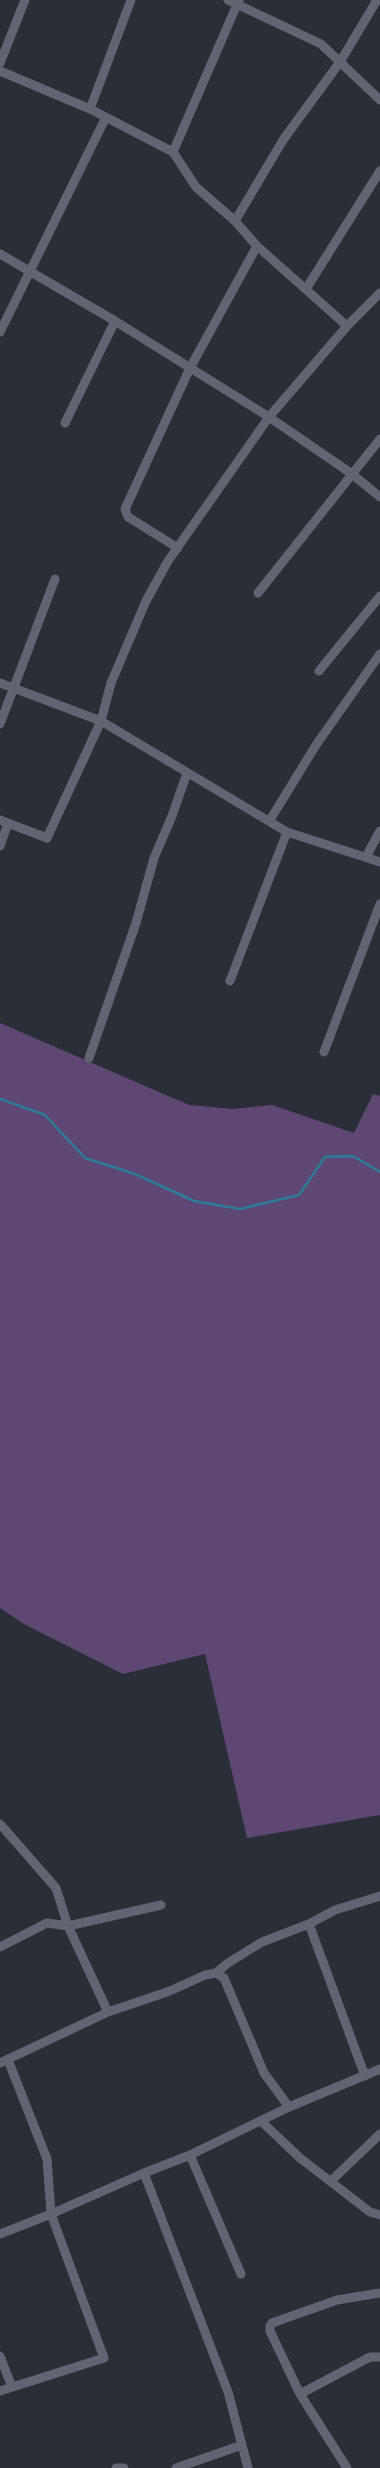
<!DOCTYPE html>
<style>
body{margin:0}
canvas{display:block;background:#2a2e37}
</style>
<canvas width="380" height="2468"></canvas>
<script>
const ctx = document.querySelector('canvas').getContext('2d');
ctx.lineJoin = 'round';
function fill(path, color) { ctx.fillStyle = color; ctx.fill(path, 'evenodd'); }
const poly = rows => new Path2D(rows.map(r => 'M' + r).join(''));
function strokePath(path, color, width, dash) { ctx.strokeStyle = color; ctx.lineWidth = width; ctx.lineCap = dash ? 'butt' : 'round'; ctx.setLineDash(dash || []); ctx.stroke(path); }
const green = poly([
 [0,1023,189,1105,233,1109,272,1105,354,1133,373,1094,380,1096,380,1815,247,1838,205,1654,123,1674,24,1624,0,1608]
]);
const stream = poly([
 [0,1099,45,1115,85,1158,135,1174,194,1201,240,1209,299,1195,325,1157,353,1156,380,1172]
]);
const minor = poly([
 [228,0,321,44,380,100],
 [0,63,25,0],
 [0,71,90,109,173,152,196,187,235,221,257,246,347,326,269,417,168,561,146,601,111,683,101,721,0,683],
 [90,109,131,0],
 [173,152,239,0],
 [235,221,283,140,340,62,377,0],
 [0,254,115,321,269,417,352,474,380,497],
 [306,289,380,171],
 [347,326,380,293],
 [0,332,106,117],
 [65,423,115,321],
 [178,548,128,517,125,509,190,368,257,246],
 [258,593,380,439],
 [319,671,380,596],
 [0,724,55,579],
 [0,820,47,838,101,721,287,832,380,862],
 [270,820,316,745,380,654],
 [0,846,8,823],
 [366,857,380,831],
 [230,981,287,832],
 [324,1052,380,904],
 [89,1058,136,923,154,858,172,816,187,773],
 [0,1824,56,1888,68,1926,161,1905],
 [309,1924,365,2076],
 [0,1947,47,1923,68,1926,108,2012],
 [216,1973,228,1963,262,1942,309,1924,335,1910,380,1896],
 [0,2063,108,2012,170,1991,205,1975,216,1973,224,1978,264,2073,289,2107],
 [262,2122,300,2158,370,2212,380,2215],
 [190,2155,241,2274],
 [331,2181,380,2134],
 [0,2234,51,2214,144,2173],
 [0,2356,12,2387],
 [0,2391,104,2358,51,2214,47,2159,8,2060],
 [300,2394,370,2357,380,2357],
 [116,2468,124,2468],
 [176,2468,242,2445],
 [248,2468,228,2392,144,2173,190,2155,289,2107,380,2069],
 [347,2468,300,2394,270,2331,270,2326,272,2323,337,2300,380,2293]
]);
fill(green, '#5f4773');
strokePath(stream, '#2d7c97', 2.5);
strokePath(minor, '#61656f', 9);
</script>
